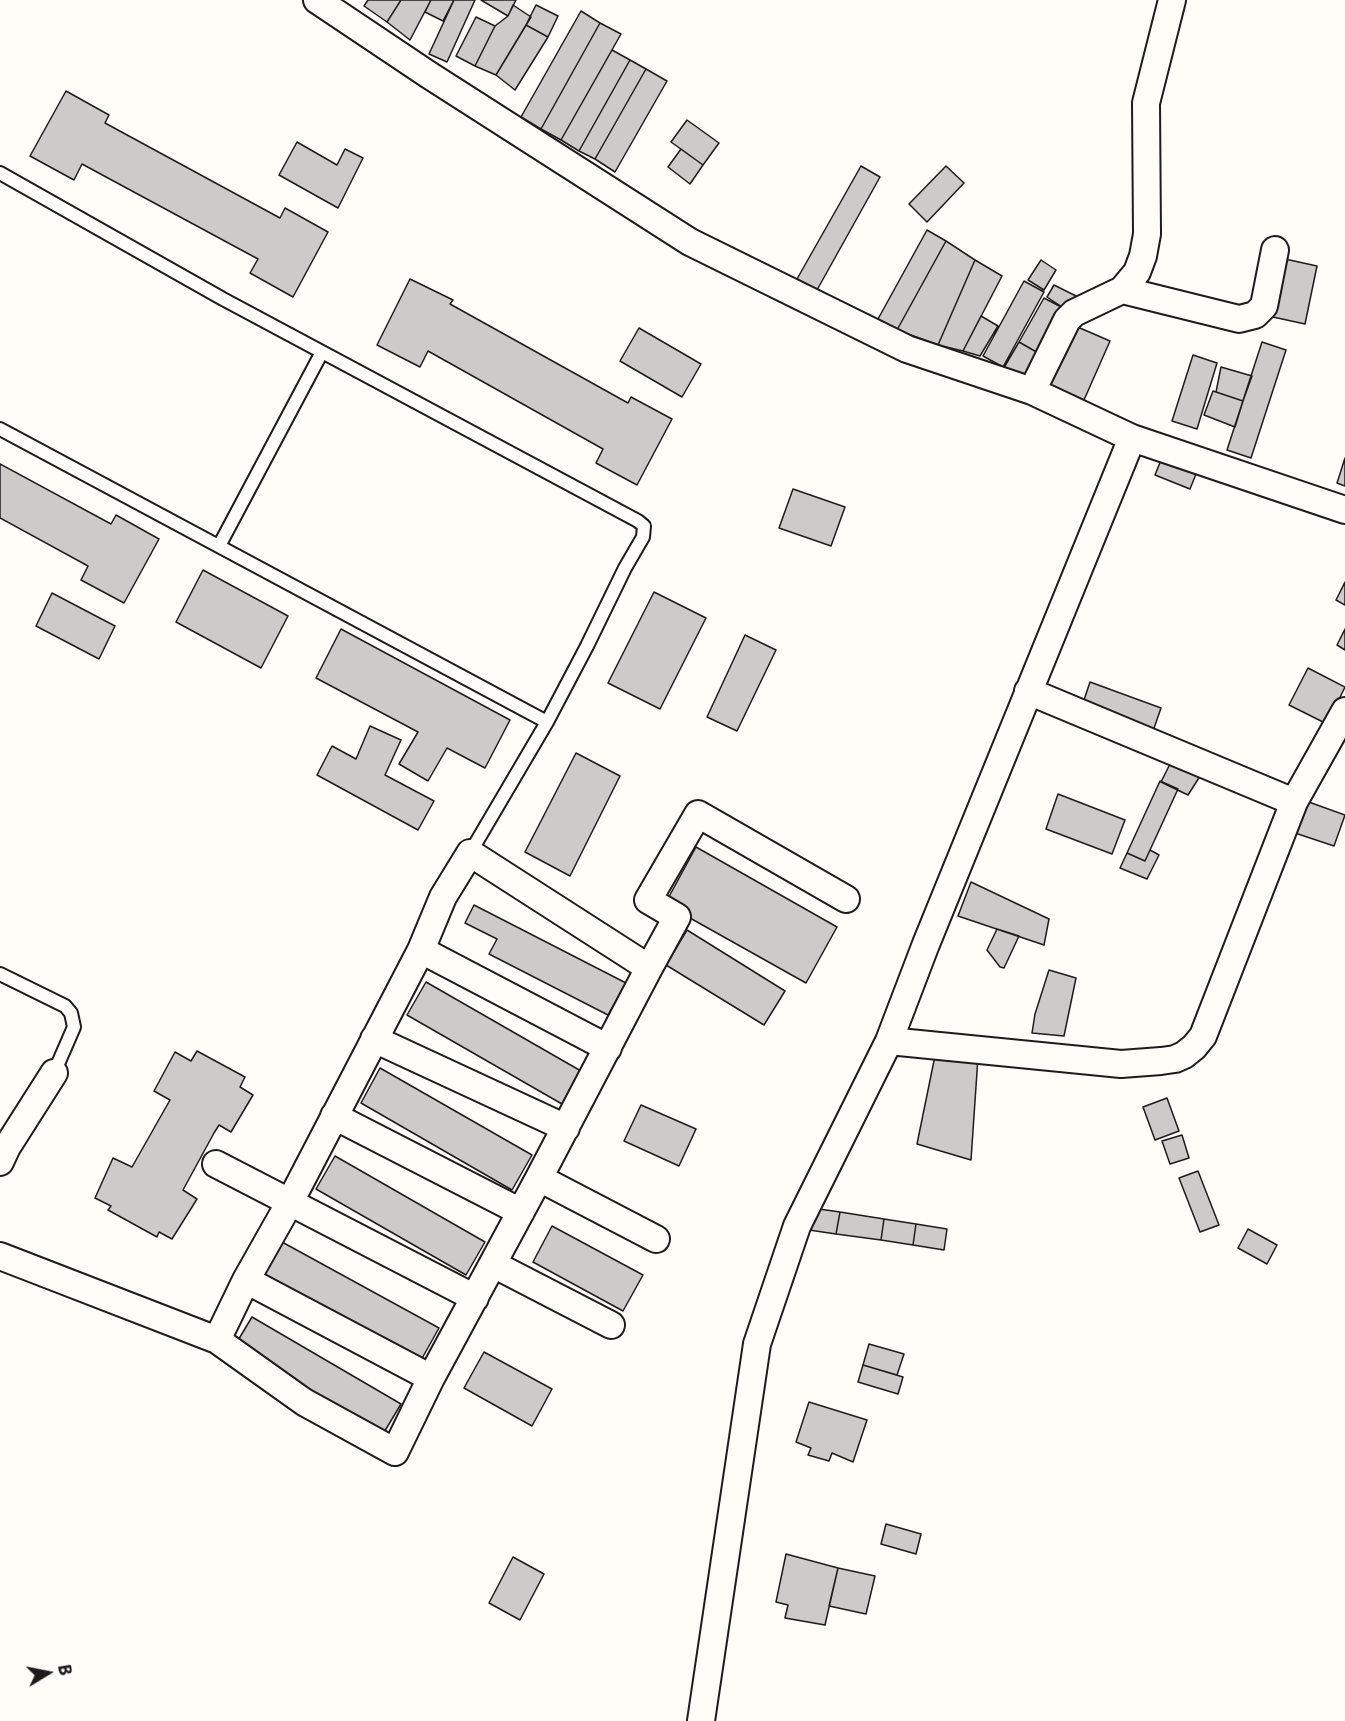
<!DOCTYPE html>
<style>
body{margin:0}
#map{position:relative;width:1345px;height:1721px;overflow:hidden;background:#fdfcf7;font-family:"Playpen Sans",sans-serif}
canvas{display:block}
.north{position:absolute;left:18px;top:1643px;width:60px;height:60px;-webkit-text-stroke:4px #fdfcf7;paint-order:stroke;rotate:80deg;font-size:16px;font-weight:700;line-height:24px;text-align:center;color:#1c1c1c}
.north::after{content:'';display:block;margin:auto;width:21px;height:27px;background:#1c1c1c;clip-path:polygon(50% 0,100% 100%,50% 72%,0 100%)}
</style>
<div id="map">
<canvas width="1345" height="1721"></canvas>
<div class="north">B</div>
</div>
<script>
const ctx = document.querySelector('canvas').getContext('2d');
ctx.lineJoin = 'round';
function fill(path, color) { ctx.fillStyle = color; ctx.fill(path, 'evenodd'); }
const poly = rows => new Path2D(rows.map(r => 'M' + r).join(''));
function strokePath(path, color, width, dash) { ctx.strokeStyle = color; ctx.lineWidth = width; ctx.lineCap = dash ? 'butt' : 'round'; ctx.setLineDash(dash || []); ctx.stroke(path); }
const building = poly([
 [368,0,401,0,387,22,364,6,368,0],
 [401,0,431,0,410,40,387,22,401,0],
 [431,0,454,0,443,21,425,12,431,0],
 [454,0,475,0,447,62,429,54,454,0],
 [481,0,516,0,508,16,481,0],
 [513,5,531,17,496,75,475,66,495,26,508,16,513,5],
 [536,5,558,16,548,37,526,25,536,5],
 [581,11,600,23,541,129,521,117,581,11],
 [476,17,495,26,475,66,456,56,476,17],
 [600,23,621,34,561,140,541,129,600,23],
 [526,25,548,37,515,90,496,75,526,25],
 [612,50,630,60,579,151,561,140,612,50],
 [630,60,646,69,595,159,579,151,630,60],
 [646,69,667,81,615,172,595,159,646,69],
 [66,91,109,115,105,123,280,218,285,208,328,232,293,297,250,273,258,259,82,164,74,180,30,156,66,91],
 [687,120,719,143,703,165,671,142,687,120],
 [297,142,337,165,345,149,363,158,338,208,279,175,297,142],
 [681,149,703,165,690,184,668,167,681,149],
 [861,166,880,177,817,290,797,279,861,166],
 [946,166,964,183,927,222,909,204,946,166],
 [927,230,946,241,897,330,878,319,927,230],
 [946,241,975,260,938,345,897,330,946,241],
 [1285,259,1317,266,1305,324,1273,317,1285,259],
 [975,260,1002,276,963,351,938,345,975,260],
 [1041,260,1056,270,1044,290,1028,280,1041,260],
 [410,279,453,300,450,304,628,403,631,397,672,419,637,485,596,463,603,449,428,351,420,367,377,345,410,279],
 [1024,281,1044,292,1003,367,983,356,1024,281],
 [1054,285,1086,301,1068,311,1047,297,1054,285],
 [1044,298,1065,309,1040,354,1019,342,1044,298],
 [981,316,998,326,980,356,963,351,981,316],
 [1073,325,1110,341,1084,400,1048,384,1073,325],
 [639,328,701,364,682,397,620,361,639,328],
 [1019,342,1040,354,1023,383,1002,371,1019,342],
 [1262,342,1286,350,1251,458,1227,450,1262,342],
 [1193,355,1217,363,1197,429,1172,421,1193,355],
 [1221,367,1252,376,1243,401,1216,392,1221,367],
 [1213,391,1243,401,1235,427,1204,415,1213,391],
 [1345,458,1345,486,1337,483,1345,458],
 [1161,460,1196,474,1190,489,1155,475,1161,460],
 [0,464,111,524,116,515,159,539,124,603,81,580,88,566,0,518,0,464],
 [793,489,845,507,831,546,779,528,793,489],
 [203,570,288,616,261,668,176,622,203,570],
 [1345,582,1345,605,1336,600,1345,582],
 [654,592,706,618,660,709,608,683,654,592],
 [52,593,115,626,99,659,36,626,52,593],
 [341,629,510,720,485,768,447,748,428,781,399,764,418,732,316,678,341,629],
 [1345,629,1345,650,1337,645,1345,629],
 [745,635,776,650,737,731,707,717,745,635],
 [1308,668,1345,687,1327,724,1289,705,1308,668],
 [1090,682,1161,708,1152,734,1081,709,1090,682],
 [370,726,401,740,385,775,434,801,418,830,317,775,332,746,356,759,370,726],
 [576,753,620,776,570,876,525,852,576,753],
 [1172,760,1202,773,1188,795,1161,782,1172,760],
 [1160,781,1178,789,1145,861,1127,853,1160,781],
 [1058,794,1125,820,1112,854,1046,829,1058,794],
 [1306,801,1345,815,1334,846,1295,833,1306,801],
 [696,847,837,927,806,983,665,904,696,847],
 [1150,850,1159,855,1147,879,1120,868,1127,853,1145,861,1150,850],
 [971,882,1049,919,1044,945,958,916,971,882],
 [474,905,626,983,608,1015,489,954,497,939,465,923,474,905],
 [997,929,1019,936,1004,968,1000,967,987,950,997,929],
 [687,930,785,991,764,1025,666,965,687,930],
 [1049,970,1076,978,1064,1036,1032,1033,1035,1014,1049,970],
 [426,982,581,1071,562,1104,407,1015,426,982],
 [197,1051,245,1077,240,1087,253,1095,231,1132,219,1125,214,1133,183,1190,197,1199,172,1239,159,1232,157,1237,108,1210,111,1206,95,1198,113,1158,132,1167,170,1100,154,1091,175,1052,191,1061,197,1051],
 [936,1051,978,1057,971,1160,917,1144,936,1051],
 [380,1068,532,1155,512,1190,361,1103,380,1068],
 [1167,1098,1179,1131,1155,1140,1143,1107,1167,1098],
 [641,1105,696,1129,679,1166,624,1141,641,1105],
 [1182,1135,1189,1158,1170,1164,1162,1141,1182,1135],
 [335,1156,485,1242,466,1275,316,1189,335,1156],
 [1198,1171,1219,1225,1200,1232,1179,1178,1198,1171],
 [812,1208,840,1212,836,1234,809,1230,812,1208],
 [840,1212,884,1219,881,1240,836,1234,840,1212],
 [884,1219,916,1224,913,1245,881,1240,884,1219],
 [916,1224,947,1229,944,1250,913,1245,916,1224],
 [552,1226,643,1275,623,1311,533,1262,552,1226],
 [1248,1229,1277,1245,1267,1264,1238,1248,1248,1229],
 [282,1242,439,1328,420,1362,263,1276,282,1242],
 [252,1317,401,1404,383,1434,234,1347,252,1317],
 [869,1344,904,1354,897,1375,863,1365,869,1344],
 [484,1352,552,1389,532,1426,464,1388,484,1352],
 [863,1365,903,1377,898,1394,858,1382,863,1365],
 [809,1402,867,1420,853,1462,832,1453,829,1461,808,1455,811,1448,796,1442,809,1402],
 [886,1524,921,1534,916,1554,881,1544,886,1524],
 [786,1554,838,1568,825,1625,785,1618,788,1605,776,1602,786,1554],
 [513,1557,544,1574,520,1620,489,1603,513,1557],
 [838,1568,875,1576,866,1614,829,1606,838,1568]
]);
const service = poly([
 [0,173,223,299,638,521,644,526,643,537,625,568,587,646,547,722,470,853],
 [0,429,547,722],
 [219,546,322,352],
 [0,974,65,1006,71,1013,74,1027,54,1073]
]);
const minor = poly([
 [317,0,429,75,690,242,907,349,1032,391,1132,438,1345,510],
 [1122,290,1239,319,1255,315,1264,306,1275,250],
 [1032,391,1067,320,1074,313,1122,290,1137,272,1143,256,1147,234,1146,103,1172,0],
 [1028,691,1294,802],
 [421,950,608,1048],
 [374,1039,566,1128],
 [889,1041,1121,1064,1161,1061,1175,1059,1184,1055,1194,1047,1203,1036,1294,802,1345,711],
 [334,1116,521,1212],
 [0,1162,7,1147,54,1073],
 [216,1164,475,1298],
 [539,1178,656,1239],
 [0,1256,217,1340,304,1402,395,1452,431,1378,539,1178,649,968],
 [493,1264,611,1325],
 [246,1280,431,1378],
 [217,1340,246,1280,290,1202,421,950,443,897,470,853,649,968,677,917,648,900,698,814,846,899],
 [701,1721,757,1344,797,1226,889,1041,926,944,1132,438]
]);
fill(building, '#cccbc8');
strokePath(building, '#1c1c1c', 1.5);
strokePath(service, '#1c1c1c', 16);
strokePath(minor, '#1c1c1c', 30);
strokePath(service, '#fdfcf7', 12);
strokePath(minor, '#fdfcf7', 26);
</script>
